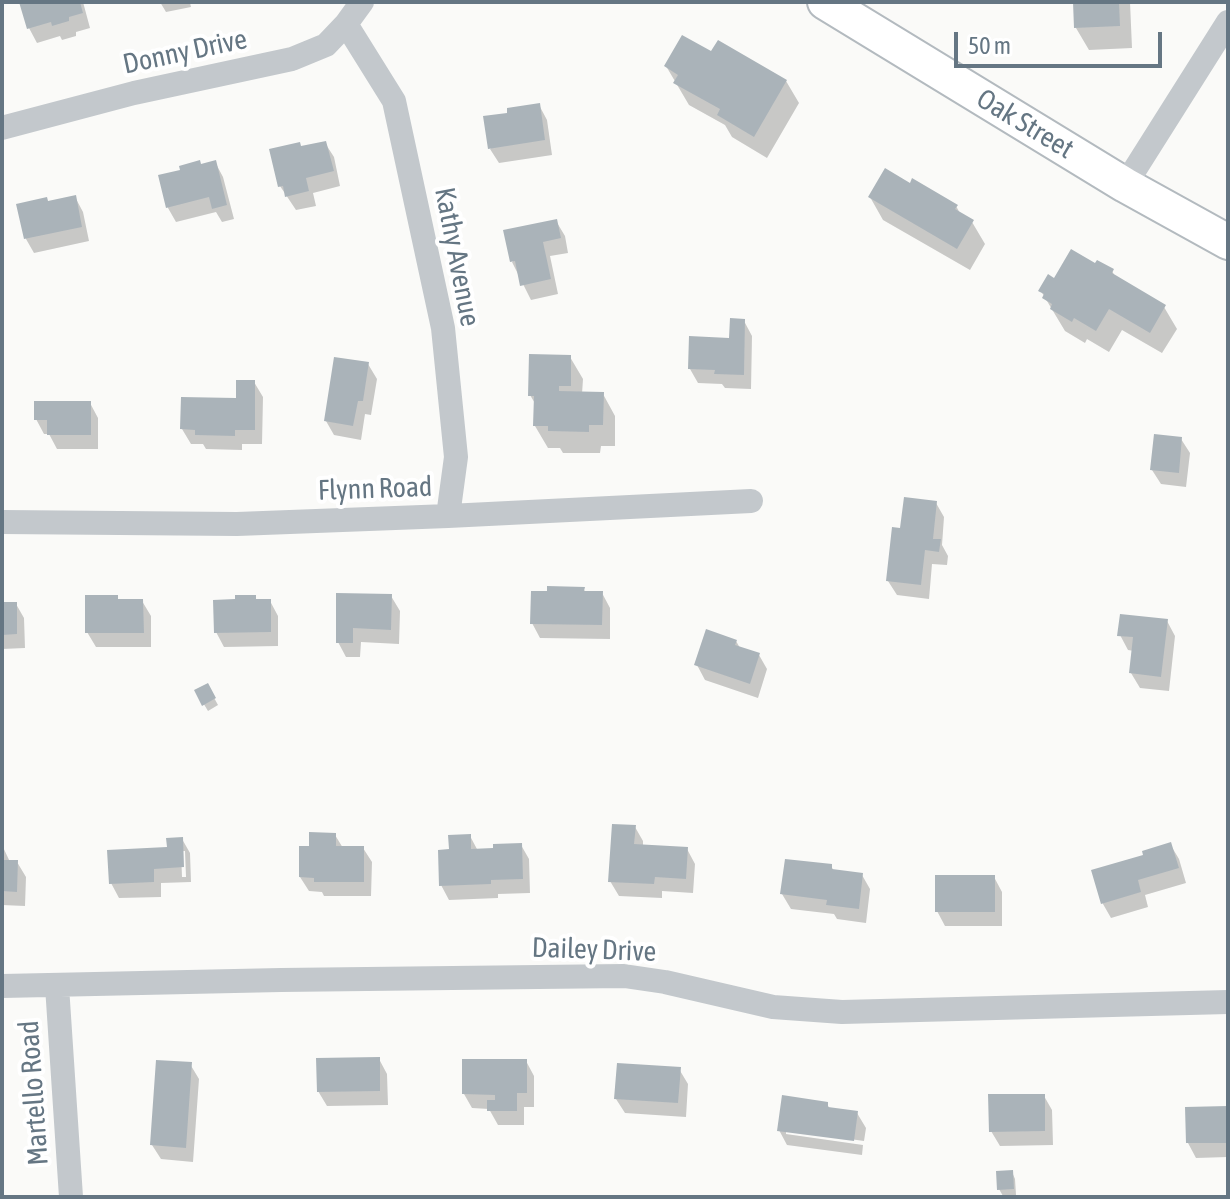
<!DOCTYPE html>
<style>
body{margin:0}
#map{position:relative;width:1230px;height:1199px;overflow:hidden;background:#fafaf8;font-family:"Asap Condensed",sans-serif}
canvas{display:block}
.frame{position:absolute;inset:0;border:4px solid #657683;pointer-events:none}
.scale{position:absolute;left:954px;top:32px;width:208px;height:36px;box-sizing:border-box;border:4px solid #657683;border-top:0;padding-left:10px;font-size:24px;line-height:28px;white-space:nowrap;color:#657683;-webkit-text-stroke:6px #fff;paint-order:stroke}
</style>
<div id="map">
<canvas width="1230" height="1199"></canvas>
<div class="frame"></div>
<div class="scale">50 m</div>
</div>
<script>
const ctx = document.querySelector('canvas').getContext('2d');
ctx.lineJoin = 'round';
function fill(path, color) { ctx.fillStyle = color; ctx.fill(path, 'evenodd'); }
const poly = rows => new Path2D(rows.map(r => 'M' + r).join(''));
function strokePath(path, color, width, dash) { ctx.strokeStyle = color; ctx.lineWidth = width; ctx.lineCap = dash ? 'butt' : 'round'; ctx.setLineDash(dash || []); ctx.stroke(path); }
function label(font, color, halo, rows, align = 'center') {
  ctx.font = font + ' "Asap Condensed",sans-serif'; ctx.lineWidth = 8; ctx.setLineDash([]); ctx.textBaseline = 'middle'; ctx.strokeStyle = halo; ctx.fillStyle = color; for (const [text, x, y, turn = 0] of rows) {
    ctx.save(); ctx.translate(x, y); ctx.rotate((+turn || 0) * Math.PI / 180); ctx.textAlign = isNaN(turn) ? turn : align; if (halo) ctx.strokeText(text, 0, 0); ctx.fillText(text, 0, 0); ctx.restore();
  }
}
const shadow = poly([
 [21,2,83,2,90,28,76,32,76,36,62,40,60,36,37,43,29,28],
 [160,2,194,2,190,3,191,7,166,12],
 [1075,2,1130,2,1132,48,1089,50,1076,28],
 [712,54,786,81,799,103,767,158,732,137,725,125,689,105,666,66],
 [539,105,547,120,552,155,499,163,490,149],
 [325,143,334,157,340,186,313,193,316,206,296,210,280,186,301,148],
 [215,162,223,177,234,219,222,222,216,212,176,222,168,208,160,177],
 [75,197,83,212,89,241,34,253,26,239,19,205,48,203],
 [870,197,956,206,961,215,972,222,985,244,970,270,883,220],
 [556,221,565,236,568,253,550,256,558,294,531,300,512,262],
 [1096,266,1112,271,1116,278,1164,307,1177,329,1162,353,1122,330,1109,352,1087,339,1085,343,1065,331,1041,291,1055,281],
 [744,321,752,336,751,389,725,388,722,384,698,383,690,369,731,340],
 [570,357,583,379,582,394,603,394,615,416,615,446,601,446,600,453,563,453,560,448,548,448,535,426,536,405,530,395],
 [368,364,377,379,371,415,365,414,361,440,334,435,326,421],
 [254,382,263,397,262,444,242,444,242,450,206,449,203,444,191,444,182,429,238,400],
 [90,403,98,418,98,449,57,449,49,434,44,434,36,419],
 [1181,439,1190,453,1186,487,1161,484,1152,470],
 [936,503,944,517,942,545,948,556,947,565,932,564,929,599,897,595,888,581,902,530],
 [583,588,586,593,602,593,610,608,610,639,540,638,532,623],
 [338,595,391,596,400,611,399,644,361,642,360,657,346,657,338,642],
 [255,597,257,601,270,601,278,616,278,646,224,647,216,632],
 [2,600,4,604,16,604,24,618,25,648,2,649],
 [142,601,151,616,151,647,96,647,87,632],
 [1167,621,1175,636,1169,691,1140,688,1131,673,1134,651,1128,650,1120,635],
 [736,641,740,648,759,655,767,669,758,698,705,680,697,665],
 [207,685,218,705,208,711,196,691],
 [635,827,643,841,643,847,687,849,695,864,693,893,662,891,662,898,619,896,610,881],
 [335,835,343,848,363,848,372,862,371,896,324,896,322,892,309,891,300,877,311,848],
 [470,836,478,851,521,845,529,859,530,893,498,894,498,898,449,900,441,885,451,851],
 [182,839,190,853,191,882,161,883,161,897,119,898,111,883,169,849],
 [181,851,185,851,186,877,182,877],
 [1170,844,1179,859,1186,883,1145,895,1148,907,1111,918,1103,904,1093,871,1145,856],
 [2,845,10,862,17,862,26,877,25,906,2,905],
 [831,866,834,871,862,875,870,889,866,923,837,919,834,914,791,909,782,894],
 [994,877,1002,892,1002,926,945,926,937,911],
 [379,1059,387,1074,388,1105,327,1106,318,1091],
 [526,1061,534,1076,534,1107,524,1107,524,1125,498,1125,489,1109,472,1108,464,1094],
 [190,1064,199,1079,193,1162,161,1159,152,1145],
 [679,1069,688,1084,686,1117,625,1113,616,1099],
 [1044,1096,1052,1110,1053,1145,1000,1146,991,1131],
 [827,1104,830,1109,857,1113,866,1128,864,1141,786,1130,786,1134,863,1145,862,1155,787,1145,779,1130],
 [1228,1110,1228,1157,1196,1158,1188,1143],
 [1012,1172,1015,1179,1016,1195,1003,1196,999,1189]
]);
const building = poly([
 [19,2,80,2,83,13,69,17,69,21,52,26,51,22,27,29],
 [1073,2,1119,2,1120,26,1074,28],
 [682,35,711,51,718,40,787,80,754,137,717,115,720,109,673,83,678,75,664,66],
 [540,103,545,140,488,149,483,116,507,113,507,108],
 [326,141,334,171,306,178,309,191,285,197,283,186,278,187,269,149,300,142,301,146],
 [200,160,201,164,216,160,227,205,212,209,209,197,166,208,158,175,180,170,179,166],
 [885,168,910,183,912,178,958,205,955,209,974,220,957,249,868,197],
 [76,195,82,227,24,239,16,204,47,197,48,201],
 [557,219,561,238,543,242,551,279,520,286,515,261,510,262,503,230],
 [1071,249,1095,263,1097,260,1114,269,1112,273,1166,305,1150,333,1109,309,1096,331,1074,318,1072,322,1050,309,1052,304,1042,298,1044,294,1038,291,1048,274,1054,278],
 [730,318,745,319,744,375,714,374,715,370,688,369,689,336,729,338],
 [529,354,571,355,571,386,559,386,559,391,604,392,603,425,589,425,589,432,548,431,548,426,533,426,534,396,528,396],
 [334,357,369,362,363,401,358,401,353,426,324,421],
 [236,380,255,380,255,430,235,430,235,436,195,435,195,430,180,429,181,397,236,398],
 [34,401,91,401,91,435,47,435,47,420,34,420],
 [1154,434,1182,437,1179,473,1150,470],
 [904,497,937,501,933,539,941,539,939,552,925,550,921,585,886,581,892,527,900,528],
 [547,586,585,587,584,591,603,591,602,625,530,624,531,591,547,591],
 [336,593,392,594,391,630,353,628,353,643,336,643],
 [85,595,118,595,118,599,143,599,144,633,85,633],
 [235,595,256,595,256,599,271,599,271,632,214,633,213,600,235,599],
 [2,602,17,602,17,634,2,635],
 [1120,614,1168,619,1161,677,1129,673,1133,637,1117,636],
 [706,629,737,640,735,645,760,653,750,684,694,665],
 [208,683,216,698,202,706,194,690],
 [612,824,636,825,634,844,688,847,686,879,655,877,654,884,608,882],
 [309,832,336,833,336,846,364,846,364,882,314,882,314,878,299,877,299,846,309,846],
 [471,834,471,849,493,848,493,844,522,843,523,879,491,880,491,884,439,886,438,850,449,849,448,835],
 [183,837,184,867,154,869,154,882,109,884,107,850,167,847,166,838],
 [1171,842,1179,868,1138,880,1141,892,1101,904,1091,870,1143,855,1142,851],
 [785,859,832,864,832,869,863,873,859,909,826,905,827,900,780,894],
 [2,860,18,860,17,892,2,891],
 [935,875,995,875,995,912,935,912],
 [380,1057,380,1091,317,1092,316,1058],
 [462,1059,527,1059,527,1093,517,1093,517,1111,487,1111,487,1100,495,1100,495,1095,462,1094],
 [156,1060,192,1062,186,1148,150,1145],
 [617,1063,681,1067,678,1103,614,1099],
 [988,1094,1045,1094,1045,1131,989,1132],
 [782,1095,828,1102,828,1107,858,1111,854,1141,777,1131],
 [1228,1106,1228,1143,1186,1143,1185,1107],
 [1013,1170,1014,1189,997,1190,996,1171]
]);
const minor = poly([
 [346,24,394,101,443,328,456,457,448,516],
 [2,128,134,93,292,59,326,45,346,24,362,2],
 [1125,185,1228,22],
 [2,522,237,524,448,516,751,501],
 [2,986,281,980,624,976,665,982,773,1007,842,1012,1228,1002],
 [57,986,71,1197]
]);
const secondary = poly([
 [825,2,1125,185,1228,242]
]);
const streetNames = [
 ["Donny Drive",185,52,-12],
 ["Oak Street",1025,124,31],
 ["Kathy Avenue",457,257,79],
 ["Flynn Road",375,489,-2],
 ["Dailey Drive",594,950,2],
 ["Martello Road",34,1093,-94]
];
fill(shadow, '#0003');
fill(building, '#aab3b9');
strokePath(secondary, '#b3babf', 38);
strokePath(minor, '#c3c8cc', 24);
strokePath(secondary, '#fff', 34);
label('28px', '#657683', '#fff', streetNames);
</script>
